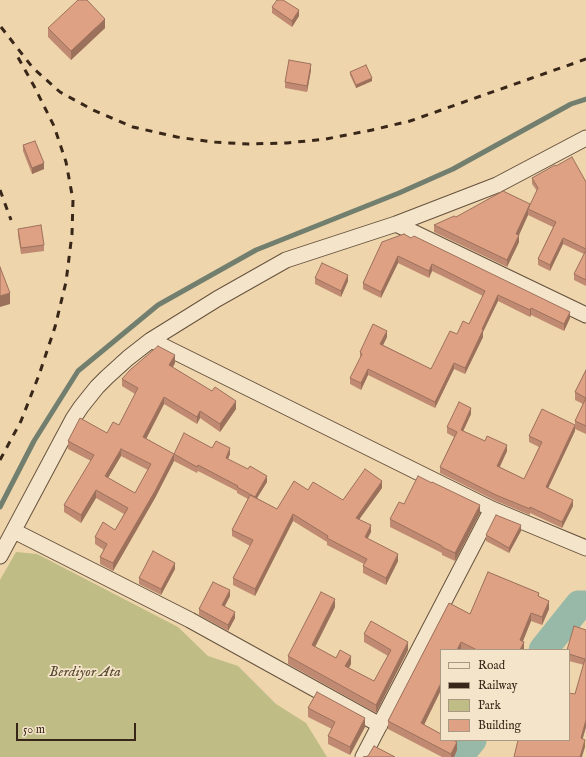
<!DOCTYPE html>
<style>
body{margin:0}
#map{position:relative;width:586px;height:757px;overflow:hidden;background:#eed5ac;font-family:"IM FELL English",serif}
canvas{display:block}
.legend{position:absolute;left:440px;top:649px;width:130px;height:92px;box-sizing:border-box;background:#f4e4c9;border:1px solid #a99883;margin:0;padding:5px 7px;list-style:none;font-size:12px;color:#382719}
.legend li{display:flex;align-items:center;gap:8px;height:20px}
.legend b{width:20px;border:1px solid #a99883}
.scale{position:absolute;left:16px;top:723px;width:120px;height:18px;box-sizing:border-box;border:2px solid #382719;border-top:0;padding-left:5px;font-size:12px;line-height:14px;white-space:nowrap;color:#382719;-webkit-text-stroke:3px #f4e4c9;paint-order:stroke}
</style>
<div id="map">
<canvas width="586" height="757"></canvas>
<ul class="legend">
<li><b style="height:5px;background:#f4e4c9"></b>Road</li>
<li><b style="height:5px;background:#382719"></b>Railway</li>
<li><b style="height:11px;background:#bfbc85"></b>Park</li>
<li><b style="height:11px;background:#dfa184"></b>Building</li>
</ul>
<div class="scale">50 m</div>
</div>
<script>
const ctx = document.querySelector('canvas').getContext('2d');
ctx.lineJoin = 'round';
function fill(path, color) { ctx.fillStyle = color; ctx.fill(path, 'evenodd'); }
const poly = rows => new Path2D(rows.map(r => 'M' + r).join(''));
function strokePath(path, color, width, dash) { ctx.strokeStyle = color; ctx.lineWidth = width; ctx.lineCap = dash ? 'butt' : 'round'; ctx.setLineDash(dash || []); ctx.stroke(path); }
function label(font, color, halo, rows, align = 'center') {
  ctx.font = font + ' "IM FELL English",serif'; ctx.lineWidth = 3.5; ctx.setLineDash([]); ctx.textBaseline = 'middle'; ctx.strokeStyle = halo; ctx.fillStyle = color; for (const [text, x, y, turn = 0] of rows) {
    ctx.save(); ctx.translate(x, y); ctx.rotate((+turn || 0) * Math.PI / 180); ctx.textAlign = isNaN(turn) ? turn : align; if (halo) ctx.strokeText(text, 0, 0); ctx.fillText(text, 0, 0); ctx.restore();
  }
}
const green = poly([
 [16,552,37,554,178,627,208,656,238,666,276,704,306,723,327,757,0,757,0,580]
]);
const stream = poly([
 [0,507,34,441,78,371,158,305,256,250,399,193,453,169,571,104,586,99]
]);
const river = poly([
 [543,650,579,605,586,605],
 [458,757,472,740]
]);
const street = poly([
 [396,224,586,315],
 [151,340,492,509,586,548],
 [14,531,190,620,380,725],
 [0,556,73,419,81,407,97,387,107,377,128,358,151,340,217,299,286,260,396,224,497,185,586,138],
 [363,757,492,509]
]);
const rail = poly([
 [1,27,33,68,60,92,93,110,133,127,177,137,212,142,249,144,287,143,326,139,372,130,410,121,586,59],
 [0,190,11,220],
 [0,460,21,421,39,375,55,327,66,282,72,234,73,200,66,162,54,126,34,86,15,52]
]);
const wall = poly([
 [272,7,299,16,292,27,272,13],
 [48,28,105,28,71,60,48,37],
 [311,70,307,92,285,88,285,82],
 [350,72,372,81,356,88,350,75],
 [23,145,44,169,32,174,23,151],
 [556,166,586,182,586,286,574,280,574,274,584,254,563,244,550,271,538,265,538,259,553,227,528,215,519,235,519,242,507,267,434,232,434,225,456,217,530,206,537,191,532,184,532,178],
 [18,229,44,245,44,251,21,254,18,235],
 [382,242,570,318,564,331,531,315,530,317,498,301,483,332,483,337,465,374,454,369,435,408,368,375,361,390,350,384,350,378,360,359,360,352,387,337,383,345,431,369,457,334,469,324,483,296,432,271,429,278,398,263,381,298,363,289,363,283],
 [315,278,348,281,341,297,315,284],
 [175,363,173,367,236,409,220,432,200,418,197,424,164,404,146,439,174,454,212,448,230,454,228,459,267,482,257,498,277,509,308,490,343,500,382,488,359,519,371,532,367,538,398,561,386,585,363,573,363,566,364,564,327,545,327,542,293,521,255,596,233,585,233,578,250,546,232,536,232,530,248,499,237,493,237,491,198,471,197,473,174,461,155,498,113,571,100,564,100,557,104,550,95,544,95,537,115,530,124,514,96,498,81,523,64,512,64,505,91,461,68,449,68,441,107,433,119,425,135,394,122,386,122,379],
 [121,456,148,470,135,493,108,478],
 [586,370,586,434,575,429,575,421,583,404,575,400,575,392],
 [471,414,463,431,507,451,500,467,524,479,539,447,529,442,529,436,575,431,548,488,573,506,562,528,530,513,530,515,496,501,440,473,440,467,454,437,447,433,447,427],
 [404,504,480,513,455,561,442,555,442,553,390,527,390,519],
 [521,531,509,553,486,541,486,535],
 [175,569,161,595,139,584,139,578],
 [488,572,539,593,539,597,549,601,549,609,542,625,531,621,523,641,524,642,524,650,441,650,441,690,424,725,441,734,441,740,453,740,457,742,457,750,454,757,442,757,388,729,388,721,449,603,470,614],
 [230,596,225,606,235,618,228,631,199,615,199,609],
 [335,607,315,647,336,658,351,664,349,668,374,681,388,656,364,642,364,634,408,650,376,713,288,664,288,656],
 [586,630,586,727,582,739,585,747,569,740,575,694,584,665,569,661,569,650],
 [308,708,365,727,350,755,328,744,328,736,332,729,308,717]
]);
const shadedWall = poly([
 [299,10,299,16,292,27,292,21],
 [105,19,105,28,71,60,71,51],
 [311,64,311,70,307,92,307,86],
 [372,78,372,81,356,88,356,85],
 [44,163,44,169,32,174,32,168],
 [530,204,528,209,528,215,519,235,519,242,507,267,507,260,516,234],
 [563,238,563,244,550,271,550,265],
 [398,256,398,263,381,298,381,292],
 [432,264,432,271,429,278,429,271],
 [348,275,348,281,341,297,341,291],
 [10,293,10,304,0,307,0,296],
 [498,295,498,301,483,332,483,337,465,374,465,368,482,329],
 [531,308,531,315,530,317,530,310],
 [570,312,570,318,564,331,564,324],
 [387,331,387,337,380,351,380,344],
 [175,355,175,363,169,373,169,365],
 [454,363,454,369,435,408,435,402],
 [368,369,368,375,361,390,361,383],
 [164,397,164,404,143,445,143,437],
 [236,401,236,409,220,432,220,424],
 [471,408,471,414,461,436,461,430],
 [200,411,200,418,197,424,197,417],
 [575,425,575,431,546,493,546,487],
 [507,445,507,451,497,472,497,466],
 [230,448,230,454,226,464,226,458],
 [121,449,121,456,105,483,105,476],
 [174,454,174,461,155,498,113,571,113,563],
 [267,476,267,482,254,503,254,498],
 [382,481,382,488,356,524,356,518],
 [96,490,96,498,81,523,81,515],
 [573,500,573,506,562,528,562,522],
 [480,505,480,513,455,561,455,553],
 [293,514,293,521,255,596,255,589],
 [371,525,371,532,365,544,365,537],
 [521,525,521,531,509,553,509,548],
 [398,554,398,561,386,585,386,578],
 [175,563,175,569,161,595,161,589],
 [230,590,230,596,222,611,222,605],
 [335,599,335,607,312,653,312,645],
 [549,601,549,609,542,625,542,617],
 [235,612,235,618,228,631,228,625],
 [531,613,531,621,520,648,520,640],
 [408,642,408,650,376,713,376,705],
 [461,642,461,650,457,650],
 [524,642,524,650,520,650],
 [351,656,351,664,345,674,345,666],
 [441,683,441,690,421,731,421,723],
 [365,718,365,727,350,755,350,747],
 [586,720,586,727,581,745,581,738],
 [585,740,585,747,582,757,580,757],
 [457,742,457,750,454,757,451,757,451,754]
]);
const building = poly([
 [78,0,87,0,105,19,71,51,48,28,78,0],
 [277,0,283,0,299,10,292,21,272,7,277,0],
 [289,60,311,64,307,86,285,82,289,60],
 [366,65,372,78,356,85,350,72,366,65],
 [35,141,44,163,32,168,23,145,35,141],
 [572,157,586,182,586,249,563,238,550,265,538,259,556,222,528,209,538,188,532,178,555,165,556,166,572,157],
 [503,191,530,204,516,234,519,235,507,260,434,225,454,216,456,217,503,191],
 [41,225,44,245,21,248,18,229,41,225],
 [404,234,411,238,414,236,570,312,564,324,531,308,530,310,498,295,482,329,483,330,465,368,454,363,435,402,368,369,361,383,350,378,362,354,360,352,373,324,387,331,380,344,431,369,450,331,457,334,463,321,469,324,485,291,432,264,429,271,398,256,381,292,363,283,382,242,404,234],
 [586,250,586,280,574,274,586,250],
 [322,263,348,275,341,291,315,278,322,263],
 [0,267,10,293,0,296,0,267],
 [158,346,175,355,169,365,212,391,215,387,236,401,220,424,200,411,197,417,164,397,143,437,174,454,155,491,113,563,100,557,107,544,95,537,103,522,115,530,128,508,96,490,81,515,64,505,94,455,68,441,80,418,107,433,113,422,119,425,138,388,122,379,130,370,158,346],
 [121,449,151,464,135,493,105,476,121,449],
 [586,370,586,398,575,392,586,370],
 [586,398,586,426,575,421,586,398],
 [459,402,471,408,461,430,485,441,487,436,507,445,497,466,524,479,542,442,529,436,542,409,575,425,546,487,573,500,562,522,530,507,530,509,496,495,440,467,457,432,447,427,459,402],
 [184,433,212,448,216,441,230,448,226,458,248,469,250,466,267,476,255,497,237,487,238,486,198,465,197,467,174,454,184,433],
 [365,469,382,481,356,518,371,525,365,537,398,554,386,578,363,566,367,559,327,538,328,536,293,514,255,589,233,578,253,540,232,530,250,495,277,509,294,481,308,490,313,482,343,500,365,469],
 [418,476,432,483,432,482,480,505,455,553,442,547,442,546,390,519,399,502,404,504,418,476],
 [496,515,521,525,509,548,486,535,496,515],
 [153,551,175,563,161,589,139,578,153,551],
 [488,572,539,593,538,596,549,601,542,617,531,613,520,640,524,642,520,650,477,650,461,642,457,650,441,650,441,683,421,723,441,734,441,740,453,740,457,742,451,754,388,721,449,603,470,614,488,572],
 [213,582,230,590,222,605,235,612,228,625,199,609,213,582],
 [321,592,335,599,312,645,336,658,340,650,351,656,345,666,374,681,391,650,364,634,371,621,408,642,376,705,288,656,321,592],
 [574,626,586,630,586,720,581,738,585,740,580,757,514,757,518,740,569,740,569,693,575,694,585,659,569,654,569,650,567,650,574,626],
 [317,692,365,718,350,747,328,736,335,722,308,708,317,692],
 [374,746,395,757,363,757,368,756,374,746]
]);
const parkNames = [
 ["Berdiyor Ata",85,673]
];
fill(green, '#bfbc85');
strokePath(stream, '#727f6f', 5);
strokePath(river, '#99b9a8', 29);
strokePath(street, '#66523e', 17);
strokePath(street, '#f4e4c9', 15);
strokePath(rail, '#382719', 3, [7, 7]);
fill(wall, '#c08a72');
fill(shadedWall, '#9c715c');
fill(building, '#dfa184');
strokePath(building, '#9c715c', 1);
label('italic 15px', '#5a4c34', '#f4e4c9', parkNames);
</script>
